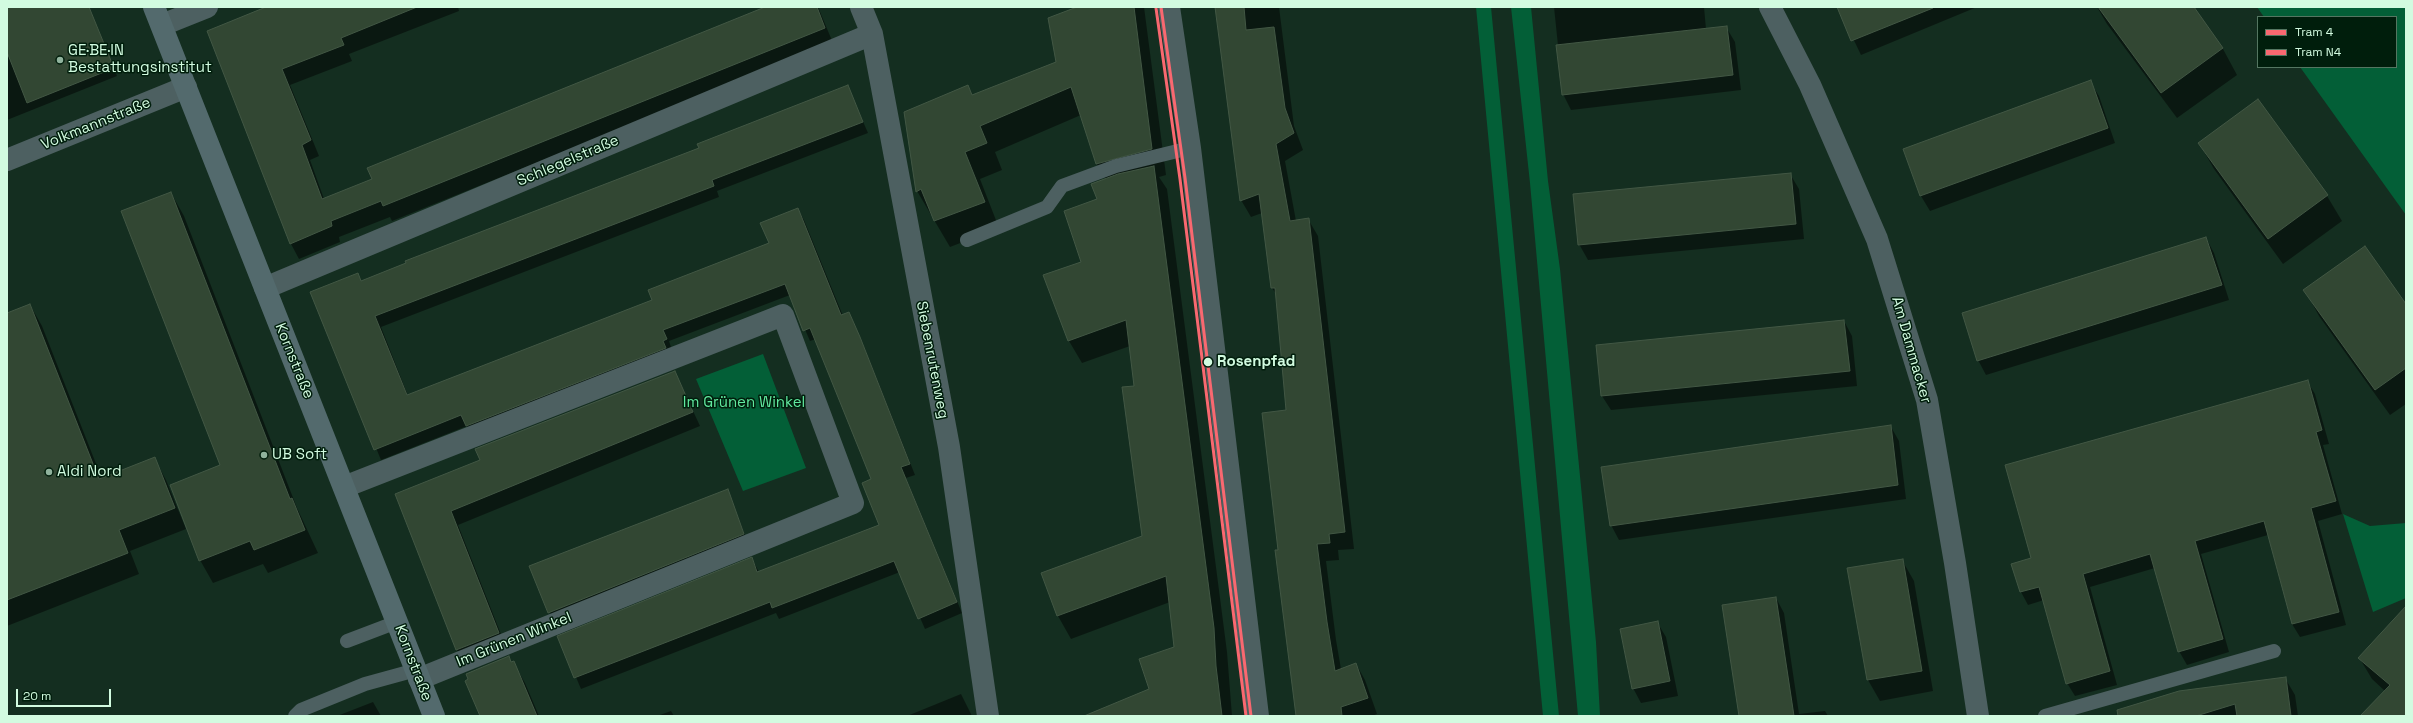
<!DOCTYPE html>
<meta charset="utf-8">
<style>
body{margin:0}
#map{position:relative;width:2413px;height:723px;overflow:hidden;background:#142e20;font-family:"Space Grotesk",sans-serif}
canvas{display:block}
.frame{position:absolute;inset:0;border:8px solid #d2fbe0;pointer-events:none}
.legend{position:absolute;left:2257px;top:16px;width:140px;height:52px;box-sizing:border-box;background:#001e0c;border:1px solid #547661;margin:0;padding:5px 7px;list-style:none;font-size:12px;color:#d2fbe0}
.legend li{display:flex;align-items:center;gap:8px;height:20px}
.legend b{width:20px;border:1px solid #547661}
.scale{position:absolute;left:16px;top:689px;width:95px;height:18px;box-sizing:border-box;border:2px solid #d2fbe0;border-top:0;padding-left:5px;font-size:12px;line-height:14px;white-space:nowrap;color:#d2fbe0;-webkit-text-stroke:3px #001e0c;paint-order:stroke}
</style>
<div id="map">
<canvas width="2413" height="723"></canvas>
<div class="frame"></div>
<ul class="legend">
<li><b style="height:5px;background:#f96870"></b>Tram 4</li>
<li><b style="height:5px;background:#f96870"></b>Tram N4</li>
</ul>
<div class="scale">20 m</div>
</div>
<script>
const ctx = document.querySelector('canvas').getContext('2d');
ctx.lineJoin = 'round';
function fill(path, color) { ctx.fillStyle = color; ctx.fill(path, 'evenodd'); }
const poly = rows => new Path2D(rows.map(r => 'M' + r).join(''));
function strokePath(path, color, width, dash) { ctx.strokeStyle = color; ctx.lineWidth = width; ctx.lineCap = dash ? 'butt' : 'round'; ctx.setLineDash(dash || []); ctx.stroke(path); }
function label(font, color, halo, rows, align = 'center') {
  ctx.font = font + ' "Space Grotesk",sans-serif'; ctx.lineWidth = 3; ctx.setLineDash([]); ctx.textBaseline = 'middle'; ctx.strokeStyle = halo; ctx.fillStyle = color; for (const [text, x, y, turn = 0] of rows) {
    ctx.save(); ctx.translate(x, y); ctx.rotate((+turn || 0) * Math.PI / 180); ctx.textAlign = isNaN(turn) ? turn : align; if (halo) ctx.strokeText(text, 0, 0); ctx.fillText(text, 0, 0); ctx.restore();
  }
}
const green = poly([
 [1476,7,1491,7,1559,716,1543,716],
 [1511,7,1531,7,1548,181,1560,269,1596,642,1600,716,1578,716,1530,183],
 [2257,7,2406,7,2406,215,2300,67,2396,67,2396,17,2264,17],
 [763,354,806,468,743,491,696,379],
 [2343,514,2370,526,2406,523,2406,598,2373,612]
]);
const shadow = poly([
 [7,7,89,7,117,76,7,120],
 [269,7,458,7,459,11,349,54,352,61,290,85,319,156,310,160,324,199,373,180,768,7,818,7,833,43,392,221,390,217,339,237,340,242,299,259,291,244],
 [1080,7,1144,7,1166,175,1159,177,1167,189,1227,652,1232,716,1134,716,1175,648,1170,602,1071,639,1058,616,1043,574,1143,537,1135,387,1130,346,1082,363,1069,341,1082,262,1098,200,1106,180,1097,164,1081,115,995,152,1002,170,980,179,999,228,950,247,917,191,906,113,968,86,973,96,1057,63],
 [1216,7,1279,7,1294,126,1303,150,1285,161,1296,221,1308,219,1318,236,1354,549,1338,550,1339,560,1326,561,1336,640,1341,669,1356,664,1365,680,1377,714,1372,716,1298,716,1279,551,1287,411,1277,295,1272,288,1262,213,1251,217,1241,200],
 [1554,7,1704,7,1706,29,1726,27,1735,42,1741,90,1571,110,1563,94],
 [1838,7,1977,7,1861,55],
 [2097,7,2192,7,2223,49,2237,75,2177,118,2107,24],
 [2090,82,2099,96,2115,143,1930,211,1921,196,1904,150],
 [848,87,868,133,717,191,719,197,381,327,408,396,653,301,770,244,798,209,804,220,843,316,849,314,865,349,915,475,906,478,962,613,925,629,900,572,779,619,776,613,581,689,559,637,752,559,759,572,881,525,872,480,816,339,810,341,790,295,669,341,672,350,473,436,467,426,381,460,312,293,357,274,362,282,700,149],
 [2199,143,2327,196,2342,221,2283,264,2214,169],
 [1790,174,1799,189,1804,239,1588,260,1579,244],
 [171,193,184,216,297,508,318,553,268,573,263,564,213,583,200,560,221,466],
 [2206,238,2214,253,2229,300,1986,375,1978,360],
 [2305,290,2406,306,2406,404,2390,415,2319,316],
 [30,305,42,326,102,479,154,458,166,480,186,529,130,551,139,574,7,626,7,314],
 [1844,321,1852,336,1857,386,1611,410,1602,396],
 [675,372,700,426,458,525,506,647,465,663,457,650,396,495,482,460],
 [2307,381,2315,394,2329,444,2323,445,2342,514,2318,521,2346,625,2300,637,2292,624,2268,535,2201,554,2229,652,2187,665,2179,651,2155,568,2090,587,2117,685,2075,696,2067,683,2044,600,2028,605,2021,592,2032,558],
 [1891,427,1899,441,1906,499,1619,540,1611,525],
 [728,490,747,541,553,620,531,566],
 [1902,560,1914,581,1933,691,1880,701,1868,680],
 [1776,598,1784,613,1799,714,1825,711,1828,716,1740,716],
 [1657,622,1666,637,1678,696,1641,703,1633,688],
 [2406,622,2406,716,2362,716,2385,691,2372,679,2360,659],
 [513,662,525,683,539,716,481,716],
 [2285,678,2295,695,2298,716,2153,716],
 [961,694,972,716,907,716],
 [373,702,381,716,337,716],
 [671,711,674,716,657,716]
]);
const building = poly([
 [7,7,89,7,114,68,27,103,7,52,7,7],
 [266,7,417,7,341,38,344,45,282,69,311,140,302,145,322,199,372,179,367,168,765,7,817,7,825,28,383,206,381,201,331,221,332,226,290,244,207,31,266,7],
 [1077,7,1134,7,1152,149,1096,164,1071,87,980,126,987,143,965,152,985,202,934,221,921,189,916,192,904,112,968,85,972,95,1056,62,1048,18,1077,7],
 [1215,7,1244,7,1246,30,1274,27,1285,108,1294,133,1276,144,1290,221,1309,218,1345,532,1329,534,1330,543,1317,544,1327,622,1335,671,1356,663,1368,698,1341,707,1342,716,1296,716,1275,550,1278,550,1262,413,1286,410,1275,288,1271,288,1259,194,1240,201,1215,7],
 [1837,7,1933,7,1933,8,1851,41,1837,7],
 [2098,7,2194,7,2223,48,2161,93,2098,7],
 [1727,26,1733,75,1562,95,1556,45,1727,26],
 [2091,80,2108,128,1920,196,1903,149,2091,80],
 [848,85,863,122,712,180,714,186,375,316,407,395,652,300,648,290,769,243,760,223,798,208,841,315,849,312,860,337,910,464,901,467,957,602,918,619,894,561,772,608,770,602,574,678,557,636,752,557,757,572,879,525,862,483,871,479,861,454,810,328,803,331,785,284,663,330,667,339,663,341,666,348,466,426,461,415,374,450,310,292,358,273,361,281,406,263,405,261,699,148,697,144,848,85],
 [2258,99,2328,195,2268,239,2198,143,2258,99],
 [1154,166,1214,628,1216,666,1222,716,1084,716,1149,689,1139,659,1174,647,1166,576,1057,616,1041,573,1142,536,1122,387,1134,386,1126,320,1068,341,1043,275,1081,262,1064,211,1097,199,1091,184,1118,174,1154,166],
 [1791,173,1796,224,1578,245,1573,194,1791,173],
 [171,192,290,499,292,498,305,530,254,550,250,541,199,561,170,485,220,465,121,211,171,192],
 [2206,237,2222,285,1977,361,1962,313,2206,237],
 [2365,246,2406,304,2406,368,2375,390,2303,290,2365,246],
 [30,304,99,479,155,457,175,508,119,530,128,553,7,600,7,313,30,304],
 [1844,320,1850,371,1601,396,1596,345,1844,320],
 [675,371,693,412,451,511,499,633,456,650,395,494,480,460,475,449,675,371],
 [2308,380,2322,430,2316,432,2336,501,2311,508,2339,612,2292,624,2264,521,2195,541,2223,639,2178,652,2150,554,2083,574,2110,671,2066,684,2039,587,2020,592,2011,564,2031,558,2005,465,2308,380],
 [1891,425,1898,485,1610,526,1601,467,1891,425],
 [728,489,744,534,548,613,529,566,728,489],
 [1903,559,1922,671,1867,680,1847,568,1903,559],
 [1776,597,1794,716,1739,716,1722,605,1776,597],
 [2406,606,2406,716,2360,716,2390,685,2358,658,2406,606],
 [1658,621,1670,681,1632,689,1620,629,1658,621],
 [509,656,511,662,514,661,537,716,480,716,465,681,468,679,466,674,509,656],
 [2286,677,2291,716,2237,716,2235,704,2196,716,2118,716,2117,710,2179,691,2286,677]
]);
const lane = poly([
 [967,240,1047,207,1062,186,1116,166,1190,148],
 [347,641,397,622],
 [295,716,301,710,365,684,416,670],
 [2045,716,2274,651]
]);
const street = poly([
 [861,7,872,34,949,447,988,716],
 [1169,7,1190,148,1258,716],
 [1770,7,1810,85,1877,239,1927,400,1955,563,1978,716],
 [162,25,207,7],
 [7,160,186,87],
 [265,288,872,34],
 [344,487,783,315,853,503,419,679]
]);
const secondary = poly([
 [154,7,434,716]
]);
const tram1 = poly([
 [1161,7,1185,178,1251,716]
]);
const tram2 = poly([
 [1156,8,1180,179,1246,716]
]);
const markers = [
 [60,60,4,"#90b39d"],
 [1208,362,5,"#d2fbe0"],
 [264,455,4,"#90b39d"],
 [49,472,4,"#90b39d"]
];
const poiNames = [
 ["GE·BE·IN",68,51],
 ["Bestattungsinstitut",68,68],
 ["UB Soft",272,455],
 ["Aldi Nord",57,472]
];
const streetNames = [
 ["Volkmannstraße",96,124,-22],
 ["Schlegelstraße",568,161,-23],
 ["Am Dammacker",1911,350,74],
 ["Siebenrutenweg",932,360,79],
 ["Kornstraße",294,361,68],
 ["Im Grünen Winkel",514,640,-22],
 ["Kornstraße",413,663,69]
];
const stopNames = [
 ["Rosenpfad",1217,362]
];
const parkNames = [
 ["Im Grünen Winkel",744,403]
];
fill(green, '#035f37');
fill(shadow, '#0007');
fill(building, '#324733');
strokePath(building, '#425744', 1);
strokePath(lane, '#4d6061', 14);
strokePath(street, '#4d6061', 22);
strokePath(secondary, '#536a6d', 22);
strokePath(tram1, '#f96870', 3);
strokePath(tram2, '#f96870', 3);
for (const [x, y, r, color] of markers) { const dot = new Path2D(); dot.arc(x, y, r, 0, 2 * Math.PI); ctx.fillStyle = color; ctx.fill(dot); strokePath(dot, '#001e0c', 1.5); }
label('15px', '#d2fbe0', '#001e0c', poiNames, 'left');
label('15px', '#d2fbe0', '#001e0c', streetNames);
label('bold 15px', '#d2fbe0', '#001e0c', stopNames, 'left');
label('15px', '#61e99f', '#001e0c', parkNames);
</script>
